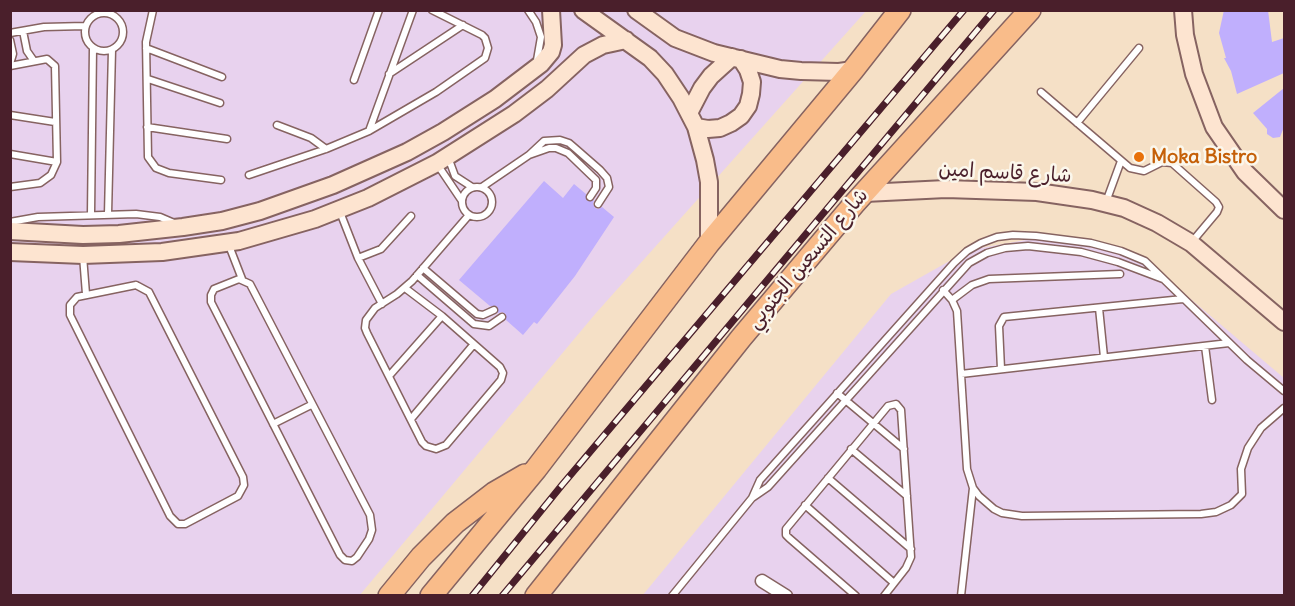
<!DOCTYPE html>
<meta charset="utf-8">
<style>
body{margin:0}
#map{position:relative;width:1295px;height:606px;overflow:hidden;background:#f5e0c6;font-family:Delius,sans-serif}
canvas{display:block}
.frame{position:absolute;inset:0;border:12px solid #4a1f2b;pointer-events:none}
</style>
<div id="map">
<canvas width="1295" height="606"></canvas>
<div class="frame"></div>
</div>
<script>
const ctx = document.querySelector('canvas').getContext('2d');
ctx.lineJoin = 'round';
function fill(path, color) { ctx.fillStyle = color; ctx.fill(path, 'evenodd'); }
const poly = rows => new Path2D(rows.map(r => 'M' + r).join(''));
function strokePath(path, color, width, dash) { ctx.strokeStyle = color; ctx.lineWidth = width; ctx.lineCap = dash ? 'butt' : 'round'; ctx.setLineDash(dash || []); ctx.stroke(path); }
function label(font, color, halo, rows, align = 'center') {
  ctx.font = font + ' Delius,"Playpen Sans Arabic",sans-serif'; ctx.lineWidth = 5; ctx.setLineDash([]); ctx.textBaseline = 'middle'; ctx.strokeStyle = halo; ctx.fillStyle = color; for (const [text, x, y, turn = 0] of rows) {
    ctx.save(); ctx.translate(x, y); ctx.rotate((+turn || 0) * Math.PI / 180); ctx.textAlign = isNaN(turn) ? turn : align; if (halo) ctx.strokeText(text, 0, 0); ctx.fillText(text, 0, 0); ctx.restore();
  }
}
const built = poly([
 [10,11,866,11,596,313,359,596,11,595],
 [1054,235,1141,257,1284,378,1284,595,642,596,891,294,969,250]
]);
const building = poly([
 [1224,10,1268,10,1272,42,1284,38,1284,73,1237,94,1231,71,1224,58,1226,58,1219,33],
 [1284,88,1284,127,1280,137,1273,138,1267,134,1267,129,1253,113],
 [544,181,563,198,574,184,586,194,587,201,594,200,593,204,595,208,598,209,602,207,614,217,575,276,537,324,534,322,523,335,506,320,506,314,502,312,498,313,497,306,490,306,459,280]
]);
const lane = poly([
 [153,10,146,42,148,157,156,168,169,173,221,180],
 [528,10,536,22,541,37,537,60],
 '85 32a19 19 0 1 1 38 0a19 19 0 1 1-38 0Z',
 [23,31,27,51,34,61],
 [10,33,44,27,85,26],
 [10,40,13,54,10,64],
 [146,48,222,77],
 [10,66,47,59,55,66,57,162,51,175,40,183,10,187],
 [389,74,463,25],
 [148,79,220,103],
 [354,80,379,10],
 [1041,92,1130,168,1144,171,1162,162,1172,163,1216,202,1219,207,1217,212,1191,243],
 [10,115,55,122],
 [1077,123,1139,48],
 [277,125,311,138,326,149],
 [147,127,227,139],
 [369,131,413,10],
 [10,154,57,162],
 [529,155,549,148,556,148,568,153,596,180,596,188,590,197],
 [448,157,455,176,472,187],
 [437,164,462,201],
 [249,175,326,149,369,131,436,92,485,58,488,48,485,38,482,35,432,10],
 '462 202a15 15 0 1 1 30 0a15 15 0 1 1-30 0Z',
 [482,187,529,155,544,141,560,140,569,143,576,149,600,170,607,178,609,187,598,204],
 [1106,202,1121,161],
 [340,212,358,258,382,304],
 [91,214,93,48],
 [108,214,112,50],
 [10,222,38,217,136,214,160,217,174,223],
 [228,243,242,279],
 [83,256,86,294],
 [358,258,381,249,411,216],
 [423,268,477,314,483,315,494,310],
 [417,275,474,324,489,326,502,317],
 [239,279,250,284,370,515,372,530,369,539,357,557,352,561,345,560,340,555,211,302,211,295,214,289,239,279],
 [136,285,149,292,243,477,244,485,238,496,185,524,178,524,170,516,70,315,70,305,77,297,136,285],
 [405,288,442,316,500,367,503,373,501,380,446,445,436,449,426,446,422,442,367,333,365,328,366,320,375,308,397,294,412,281,469,215],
 [943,290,952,300,957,311,967,469,973,488,979,496,994,509,1002,513,1022,516,1201,514,1216,512,1231,505,1242,494,1241,469,1248,448,1261,428,1284,408],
 [952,300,972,285,989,279,1120,274],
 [1099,308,1104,357],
 [1205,346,1212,400],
 [1001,369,999,326,1004,317,1183,299],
 [961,374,1229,343],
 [389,376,442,316],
 [837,393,904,449],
 [411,419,474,344],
 [273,424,311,405],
 [851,449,907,496],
 [828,478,911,549],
 [752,498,760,480,954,263,967,251,981,243,997,237,1013,235,1036,236,1091,243,1121,251,1145,261,1247,360,1284,391],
 [805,505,894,583],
 [672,596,752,498,768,487,969,263,987,253,1005,248,1028,246,1081,252,1118,262,1163,279],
 [856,596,789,538,786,535,786,529,888,406,896,404,901,410,911,557,906,568,884,596],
 [961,596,973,488]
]);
const street = poly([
 [762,581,786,596]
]);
const secondary = poly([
 [583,10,650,58,665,74,681,98,696,127,705,160,709,182,709,243],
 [636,10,675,38,714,53,780,69,801,71,839,72,853,70],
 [1183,10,1185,35,1194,74,1214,127,1245,172,1284,210],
 [689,113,702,88,711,76,732,57],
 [696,127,708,129,720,128,731,123,741,116,748,106,751,94,752,82,748,70,741,59],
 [865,193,946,189,1037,192,1092,200,1124,208,1157,223,1191,243,1284,322],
 [10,231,83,235,119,234,183,227,222,221,260,211,333,185,407,152,443,132,495,99,541,64,551,52,553,45,551,10],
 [10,252,83,255,162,252,239,241,315,219,368,198,437,163,514,114,547,89,584,55,603,45,626,40]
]);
const highway = poly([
 [389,596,421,557,455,523,494,493,525,475],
 [431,596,536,469,709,243,853,70,900,10],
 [536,596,741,338,854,204,1030,10]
]);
const rail = poly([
 [472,596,562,485,964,10],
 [502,596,994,10]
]);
const markers = [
 [1139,157,6,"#e8710a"]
];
const foodNames = [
 ["Moka Bistro",1151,157]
];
const streetNames = [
 ["شارع قاسم امين",1005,173,3],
 ["شارع التسعين الجنوبي",808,259,-50]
];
fill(built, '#e8d2ee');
fill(building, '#c0affd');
strokePath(lane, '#866361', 9);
strokePath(street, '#866361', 15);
strokePath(secondary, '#866361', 20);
strokePath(highway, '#866361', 24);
strokePath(lane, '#fff', 6);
strokePath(street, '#fff', 12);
strokePath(secondary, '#fde4d0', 16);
strokePath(highway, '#f9bc8a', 21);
strokePath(rail, '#4a1f2b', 7);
strokePath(rail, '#fbf7ec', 4.5, [14]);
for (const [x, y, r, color] of markers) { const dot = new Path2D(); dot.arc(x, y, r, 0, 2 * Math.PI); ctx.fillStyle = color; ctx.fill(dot); strokePath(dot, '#fbf7ec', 2); }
label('bold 20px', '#c56008', '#fbf7ec', foodNames, 'left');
label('20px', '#4a1f2b', '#fbf7ec', streetNames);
</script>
